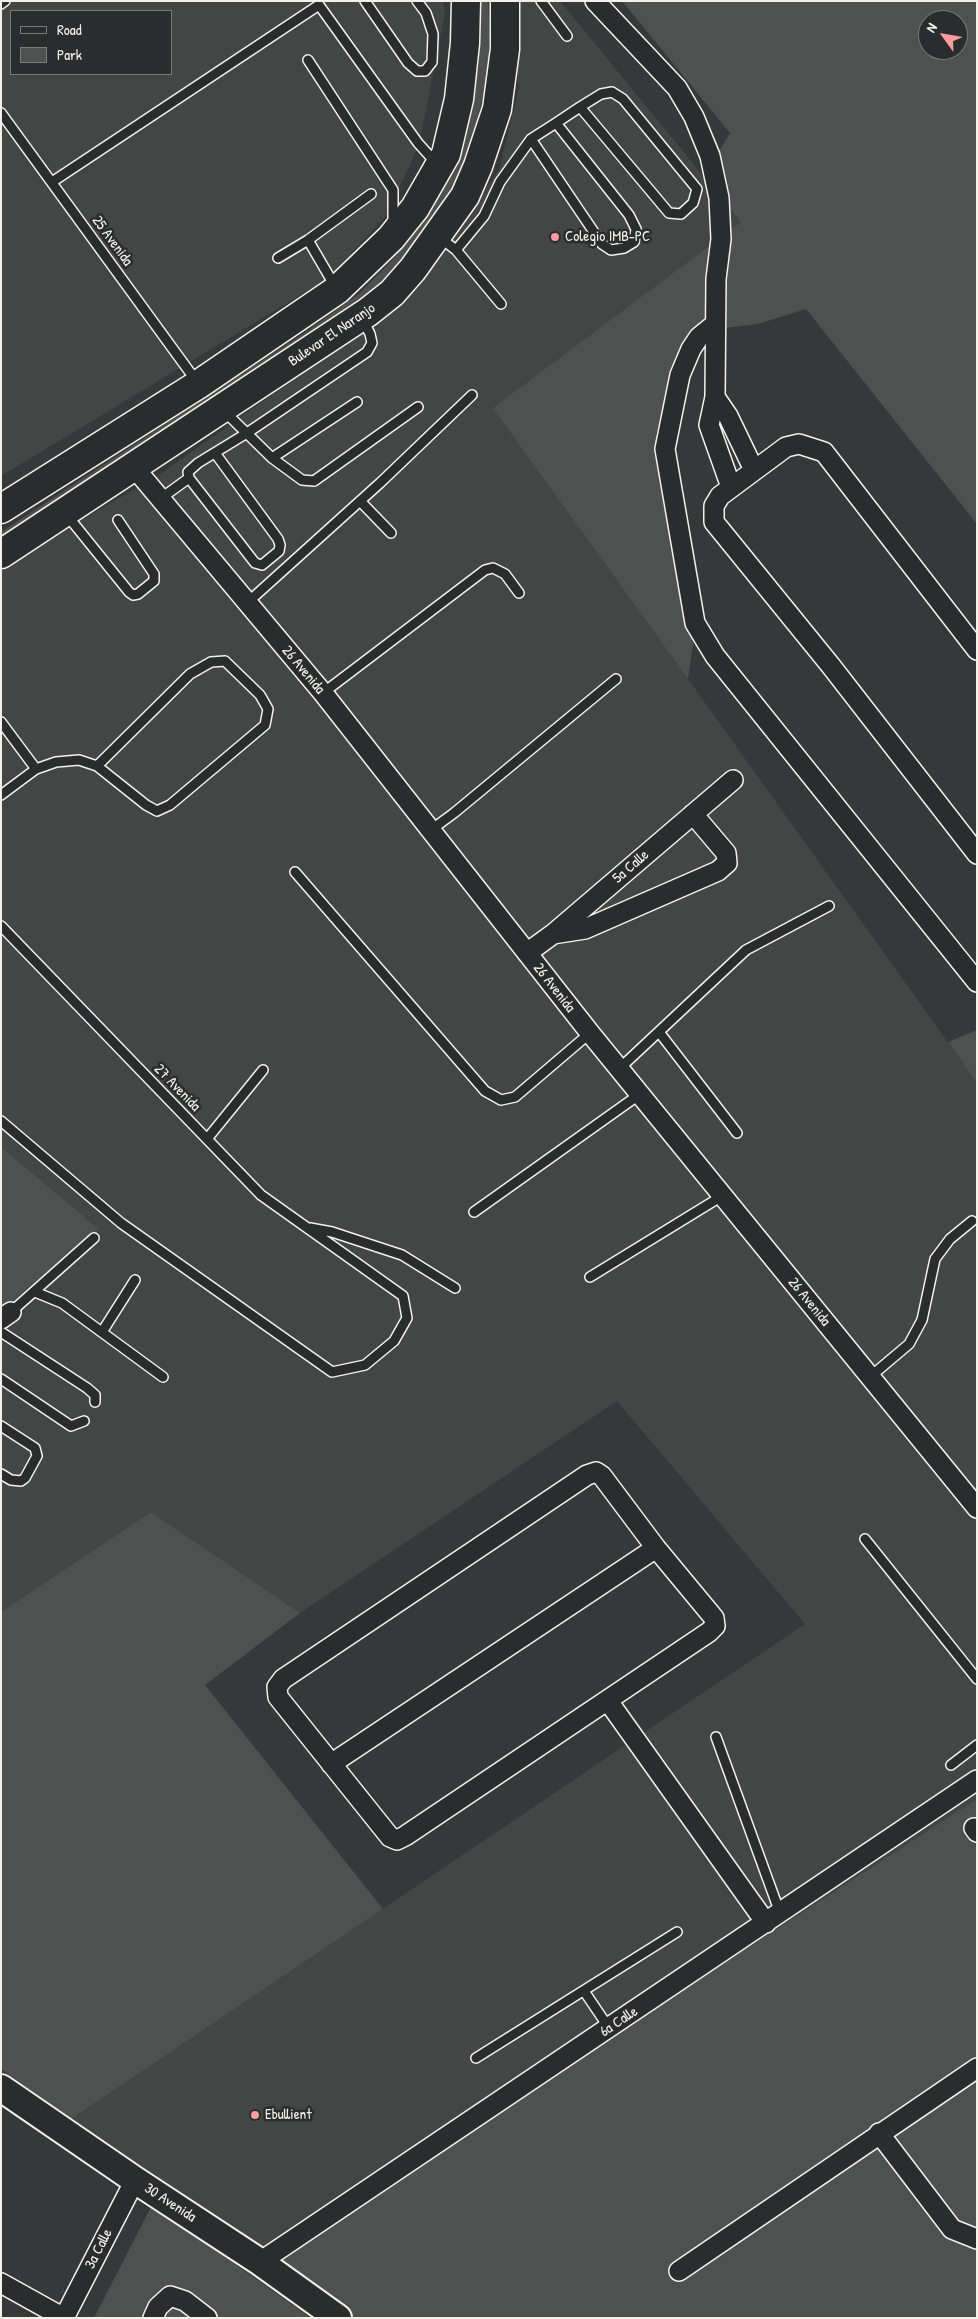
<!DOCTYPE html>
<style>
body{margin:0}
#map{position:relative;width:978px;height:2319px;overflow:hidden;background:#363939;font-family:"Patrick Hand",sans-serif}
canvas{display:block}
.frame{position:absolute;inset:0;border:2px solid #f4f1e8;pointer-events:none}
.legend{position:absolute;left:10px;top:10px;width:162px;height:65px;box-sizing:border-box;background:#2a2d2e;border:1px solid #7b7b78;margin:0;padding:6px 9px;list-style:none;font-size:15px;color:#f4f1e8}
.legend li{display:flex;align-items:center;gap:10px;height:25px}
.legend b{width:25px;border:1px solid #7b7b78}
.north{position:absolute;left:918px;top:10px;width:50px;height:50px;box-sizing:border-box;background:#2a2d2e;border:1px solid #7b7b78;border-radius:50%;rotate:302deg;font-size:14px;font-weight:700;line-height:20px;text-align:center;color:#f4f1e8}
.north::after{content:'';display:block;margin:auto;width:18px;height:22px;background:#ff9aa2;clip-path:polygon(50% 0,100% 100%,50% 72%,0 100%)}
</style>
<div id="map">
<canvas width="978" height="2319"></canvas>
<div class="frame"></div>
<ul class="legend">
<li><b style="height:6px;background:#2a2d2e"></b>Road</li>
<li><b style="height:14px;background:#4e514f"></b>Park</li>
</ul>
<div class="north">N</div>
</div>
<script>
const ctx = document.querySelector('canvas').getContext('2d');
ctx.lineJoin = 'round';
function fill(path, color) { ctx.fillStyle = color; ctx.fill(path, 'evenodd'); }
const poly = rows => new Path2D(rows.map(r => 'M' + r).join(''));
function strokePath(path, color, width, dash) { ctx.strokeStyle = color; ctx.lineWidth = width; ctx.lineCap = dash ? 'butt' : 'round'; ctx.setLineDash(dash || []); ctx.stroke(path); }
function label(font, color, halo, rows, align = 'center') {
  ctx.font = font + ' "Patrick Hand",sans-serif'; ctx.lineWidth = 5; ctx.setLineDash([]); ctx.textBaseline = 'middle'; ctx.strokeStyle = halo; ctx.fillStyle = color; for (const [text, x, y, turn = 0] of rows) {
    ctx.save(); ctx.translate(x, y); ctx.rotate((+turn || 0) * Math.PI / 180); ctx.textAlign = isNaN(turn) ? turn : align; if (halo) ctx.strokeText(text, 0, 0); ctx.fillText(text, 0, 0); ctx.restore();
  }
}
const built = poly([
 [1,1,443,1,445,13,419,145,386,216,327,279,1,476],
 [11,11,171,11,171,74,11,74],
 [510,1,560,1,741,222,494,408,977,1083,977,1799,264,2261,71,2119,805,1624,617,1401,300,1613,151,1512,1,1612,1,1310,99,1229,1,1147,1,566,156,477,369,326,441,254,499,170,519,88]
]);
const green = poly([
 [480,1,488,1,490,38,486,85,471,145,447,202,387,282,359,304,1,542,1,532,306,332,360,293,394,258,424,220,450,165,469,115,479,65],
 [622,1,977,1,977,524,806,309,758,324,699,331,656,434,669,509,695,630,688,679,493,408,741,222,704,176,730,133],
 [928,20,958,20,958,50,928,50],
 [977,1030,977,1083,948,1042],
 [1,1147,99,1229,1,1310],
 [151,1512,300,1613,205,1685,383,1909,71,2119,1,2069,1,1612],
 [977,1799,977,2318,348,2318,264,2261],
 [152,2205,311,2318,94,2318]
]);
const lane = poly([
 [365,1,408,63,417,71,425,71,432,62,433,34,426,13,417,1],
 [541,1,567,36],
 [1,4,5,1],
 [308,60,393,190,393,223],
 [1,113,197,382],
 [531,139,602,244,611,250,624,248,634,242,636,229,629,215,556,123],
 [52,182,319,5,418,143,436,163],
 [439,237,456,250,484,216,500,182,531,139,556,123,580,107,601,94,612,92,623,99,697,189,693,203,681,214,669,213,580,107],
 [308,240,336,288],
 [456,250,501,304],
 [278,258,308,240,371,194],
 [223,410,272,458,302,480,314,481,418,407],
 [215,453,278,539,280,545,279,551,262,565,255,563,189,478,188,472,198,463,247,433,367,352,372,343,370,334,362,318],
 [272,458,357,402],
 [160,499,189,478],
 [360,501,391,533],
 [66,514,129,592,133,595,138,594,154,581,154,574,118,520],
 [247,603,380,483,472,395],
 [323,693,485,570,493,568,505,574,519,593],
 [1,722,36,769],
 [1,795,36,769,56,762,79,760,97,766,146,805,157,811,170,805,265,725,268,709,260,695,225,661,211,662,190,674,97,766],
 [431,830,454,813,616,679],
 [295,872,485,1091,501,1100,515,1097,590,1033],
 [1,926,261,1195,403,1296,407,1318,394,1341,365,1365,332,1372,121,1223,1,1121],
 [659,1032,737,1133],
 [619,1069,746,950,829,906],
 [207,1139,263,1070],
 [474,1212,640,1094],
 [310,1228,332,1232,402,1255,455,1288],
 [590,1277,722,1196],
 [35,1292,62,1303,163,1377],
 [11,1312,94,1238],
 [1,1332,87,1388,95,1395,95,1402],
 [102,1332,135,1280],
 [870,1377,909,1344,922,1320,935,1259,950,1239,972,1221],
 [1,1379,71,1426,84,1421],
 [1,1426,35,1448,37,1456,25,1478,21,1481,11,1480,1,1474],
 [865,1539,977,1679],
 [716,1737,780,1913],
 [951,1765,977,1745],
 [584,1991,609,2028],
 [476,2058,677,1932]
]);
const street = poly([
 [595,1,677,88,694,117,710,156,719,198,721,239,716,279,715,397,709,425,731,487],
 [715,324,699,337,691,349,680,375,665,449,695,623,715,656,977,982],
 [715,397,728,416,754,470],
 [133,466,323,693,590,1033,977,1508],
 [977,650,824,452,799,444,786,447,720,496,714,506,714,522,831,666,977,854],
 [553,934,585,929,718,871,727,863,726,853,693,814],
 [527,953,553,934,733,780],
 [1,1319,11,1312],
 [596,1472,602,1476,656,1548,714,1618,715,1626,709,1632,405,1836,397,1840,390,1837,278,1697,277,1687,283,1679,587,1475,596,1472],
 [608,1701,766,1923],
 [331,1764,656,1548],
 [974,1828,977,1832],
 [879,2133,952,2229,977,2239],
 [260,2262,977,1780],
 [679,2271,977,2068],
 [1,2283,64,2318],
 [64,2318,135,2180],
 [153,2318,158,2307,170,2296,185,2301,207,2318]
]);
const secondary = poly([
 [1,2088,135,2180,260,2262,338,2318]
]);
const primary = poly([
 [1,509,199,384,337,290,391,238,415,208,446,154,459,99,465,43,466,1],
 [1,554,368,312,392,293,413,269,465,196,478,166,497,109,505,49,505,1]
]);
const markers = [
 [555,237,5,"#ff9aa2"],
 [255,2115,5,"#ff9aa2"]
];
const poiNames = [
 ["Colegio IMB-PC",565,237],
 ["Ebullient",265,2115]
];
const streetNames = [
 ["25 Avenida",112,241,54],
 ["Bulevar El Naranjo",332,335,-34],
 ["26 Avenida",303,670,50],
 ["5a Calle",631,867,-41],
 ["26 Avenida",554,988,52],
 ["27 Avenida",177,1088,46],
 ["26 Avenida",809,1302,51],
 ["6a Calle",619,2022,-34],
 ["30 Avenida",170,2203,33],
 ["3a Calle",99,2249,-63]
];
fill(built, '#434645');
fill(green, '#4e514f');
strokePath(lane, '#f4f1e8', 12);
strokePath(street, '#f4f1e8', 22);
strokePath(secondary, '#f4f1e8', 30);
strokePath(primary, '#f4f1e8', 31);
strokePath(lane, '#2a2d2e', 9);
strokePath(street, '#2a2d2e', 19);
strokePath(secondary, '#2a2d2e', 26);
strokePath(primary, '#2a2d2e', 28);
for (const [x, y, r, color] of markers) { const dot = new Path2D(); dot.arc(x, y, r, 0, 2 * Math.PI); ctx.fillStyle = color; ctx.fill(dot); strokePath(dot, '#2a2d2e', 2); }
label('15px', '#f4f1e8', '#2a2d2e', poiNames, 'left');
label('15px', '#f4f1e8', '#2a2d2e', streetNames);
</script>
